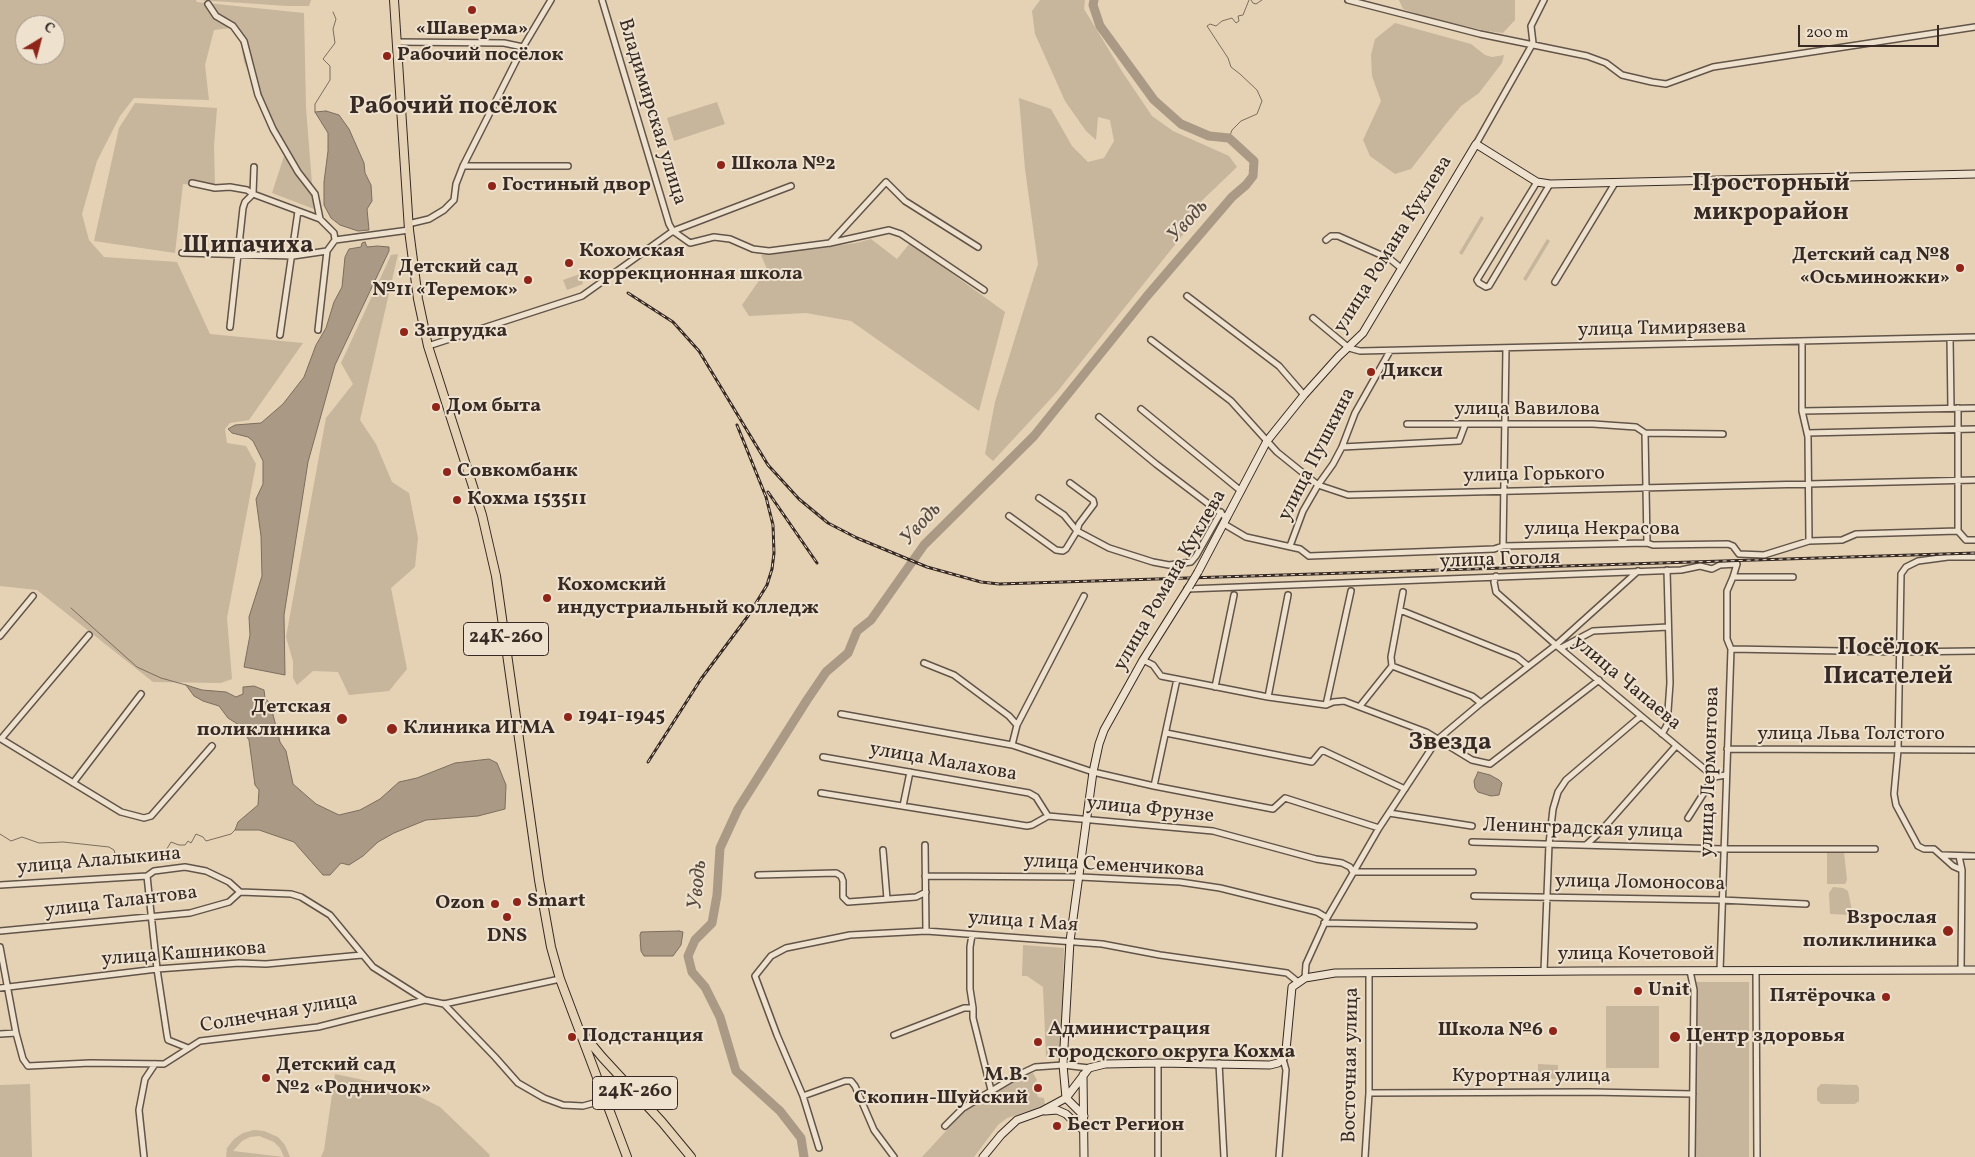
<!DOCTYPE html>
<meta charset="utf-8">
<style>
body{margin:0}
#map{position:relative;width:1975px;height:1157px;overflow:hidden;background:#e5d2b5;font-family:Vollkorn,serif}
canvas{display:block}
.north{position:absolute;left:15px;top:15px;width:50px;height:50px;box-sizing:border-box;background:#eee2cf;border:1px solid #a5988b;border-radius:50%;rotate:37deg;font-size:14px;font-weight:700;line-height:20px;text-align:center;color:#372a24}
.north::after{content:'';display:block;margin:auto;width:18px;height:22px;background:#8f2418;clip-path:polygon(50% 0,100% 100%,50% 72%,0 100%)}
.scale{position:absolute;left:1798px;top:25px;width:141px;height:22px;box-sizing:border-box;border:2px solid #372a24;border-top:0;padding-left:6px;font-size:15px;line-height:18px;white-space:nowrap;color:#372a24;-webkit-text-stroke:4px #eee2cf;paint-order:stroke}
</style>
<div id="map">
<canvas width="1975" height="1157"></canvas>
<div class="north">С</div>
<div class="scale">200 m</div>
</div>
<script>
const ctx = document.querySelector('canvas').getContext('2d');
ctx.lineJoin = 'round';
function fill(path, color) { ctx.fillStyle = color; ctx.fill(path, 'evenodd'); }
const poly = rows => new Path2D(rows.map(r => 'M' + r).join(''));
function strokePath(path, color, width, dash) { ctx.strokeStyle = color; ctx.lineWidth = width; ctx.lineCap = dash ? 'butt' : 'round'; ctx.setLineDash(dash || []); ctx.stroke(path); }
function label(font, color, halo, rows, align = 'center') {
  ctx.font = font + ' Vollkorn,serif'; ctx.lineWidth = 4; ctx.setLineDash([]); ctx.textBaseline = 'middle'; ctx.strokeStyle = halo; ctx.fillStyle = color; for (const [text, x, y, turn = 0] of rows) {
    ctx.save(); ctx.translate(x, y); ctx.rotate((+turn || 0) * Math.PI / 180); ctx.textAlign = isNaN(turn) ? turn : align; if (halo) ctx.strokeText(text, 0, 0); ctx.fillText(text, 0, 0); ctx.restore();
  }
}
const green = poly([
 [0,0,196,0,197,2,304,13,306,108,314,209,272,193,286,150,265,110,244,62,238,27,214,30,205,65,209,100,134,98,120,116,97,161,82,214,89,240,104,257,177,262,210,334,303,343,249,420,230,423,225,429,227,443,246,446,256,464,227,618,232,679,221,683,153,682,37,590,0,586],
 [25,25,55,25,55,55,25,55],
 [199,0,311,0,309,6,287,6],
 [1040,0,1085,0,1084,9,1123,73,1152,116,1173,131,1229,156,1237,167,1190,212,1186,231,1057,392,993,461,985,454,995,402,1038,264,1025,169,1019,98,1051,109,1072,146,1088,162,1104,158,1114,141,1110,120,1098,117,1096,140,1086,131,1065,101,1035,34,1032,11],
 [1399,0,1515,0,1515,20,1503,33,1487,31,1429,18,1403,9],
 [1395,23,1471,44,1485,55,1492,57,1504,55,1502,63,1492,76,1479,93,1461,106,1446,124,1411,169,1395,174,1370,156,1363,140,1381,101,1372,76,1371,55,1375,39],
 [717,102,725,124,674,141,667,118],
 [135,103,217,108,214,146,215,186,183,184,175,253,94,241,119,128],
 [1481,216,1484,218,1462,255,1459,253],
 [871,239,897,259,910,243,1005,312,979,411,851,321,806,313,749,316,742,305,767,269,761,255,856,243],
 [1547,239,1550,241,1526,281,1523,279],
 [398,254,360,420,376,444,392,482,409,493,418,538,415,567,391,588,407,669,389,691,349,695,338,672,313,671,297,685,293,678,293,661,286,637,326,418,353,384,341,363,391,255],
 [580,274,583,284,567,290,563,280],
 [1827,850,1844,852,1847,880,1845,884,1827,884],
 [1833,887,1843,888,1848,891,1853,915,1830,914,1829,893],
 [1023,945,1064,948,1061,1057,1046,1057,1043,987,1027,976,1022,976],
 [1696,982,1749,982,1749,1157,1696,1157],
 [1606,1006,1659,1006,1659,1068,1606,1068],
 [1538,1064,1558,1065,1558,1079,1538,1078],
 [1033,1073,1037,1080,1033,1084,1038,1097,1044,1098,1045,1106,1007,1118,998,1125,974,1157,922,1157,967,1108,1017,1077],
 [335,1074,402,1088,440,1107,490,1155,489,1157,321,1157,324,1150],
 [30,1084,32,1157,0,1157,0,1085],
 [1821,1084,1857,1085,1859,1088,1859,1101,1855,1104,1821,1104,1817,1100,1817,1088],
 [254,1130,264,1131,278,1137,285,1145,290,1157,226,1157,227,1148,234,1139,243,1133],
 [259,1136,274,1142,280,1148,284,1157,233,1151,242,1141,250,1137]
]);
const water = poly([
 [326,111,339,115,349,129,364,163,365,173,371,185,372,201,367,209,369,230,358,231,340,225,331,218,324,205,324,182,328,151,328,133,315,112,326,111],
 [365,242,367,247,377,246,389,247,389,251,335,365,308,462,284,615,285,675,244,667,250,635,249,617,262,576,261,536,256,499,263,484,263,461,253,441,248,437,232,433,228,429,235,425,261,423,283,404,304,377,316,345,326,328,334,302,342,287,345,257,349,249,361,247,362,243,365,242],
 [186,685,202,690,226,692,236,697,243,694,243,687,254,686,264,690,265,698,270,703,280,742,286,751,293,784,316,804,339,815,360,810,380,799,399,782,417,778,455,763,489,759,497,763,506,785,505,809,478,816,426,820,394,833,378,842,363,856,349,865,341,863,330,875,323,875,294,842,259,830,235,830,238,822,258,805,259,790,255,785,249,740,239,725,228,718,219,706,203,701,194,696,186,685],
 [1478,772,1490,775,1499,780,1502,783,1499,795,1491,796,1478,792,1475,788,1474,781,1478,772],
 [679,931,683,932,681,945,673,956,644,956,641,951,640,935,641,932,679,931]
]);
const stream = poly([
 [1251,0,1253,3,1256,4,1262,0],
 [315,112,315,104,330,80,330,66,323,59,335,43,333,29,336,19,333,12],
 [1229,138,1232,130,1241,121,1257,114,1262,101,1257,90,1240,74,1231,67,1228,58,1207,26,1210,24,1216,26,1222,21,1232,18,1236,23,1239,21,1238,16,1243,15,1249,0],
 [71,608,137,667,161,678,186,685],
 [0,834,11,841,22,837,39,843,63,842,109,847,114,850,117,860,123,863,136,861,139,855,151,851,156,851,160,855,165,852,171,842,179,845,185,845,188,841,191,843,196,834,203,837,206,841,231,834,235,830]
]);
const river = poly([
 [804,1157,801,1138,780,1111,736,1071,720,1017,705,987,692,972,688,956,695,940,712,923,717,895,720,848,738,809,807,700,826,672,848,653,857,631,871,620,924,545,1034,436,1147,296,1232,197,1246,185,1253,176,1254,161,1229,138,1209,136,1181,124,1154,100,1100,26,1093,5,1094,0]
]);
const street = poly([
 [602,0,669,224,673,231,690,243,714,237,730,239,753,249,769,251,830,243,889,230,901,234,984,290],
 [1348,0,1480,34,1587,56,1606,63,1622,75,1652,82,1666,84,1713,67,1975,27],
 [208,4,216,16,233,26,244,41,258,95,273,129,298,172,315,194,320,219],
 [397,42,504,43,523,47],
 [1476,144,1533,43,1531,26,1544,0],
 [463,166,568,166],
 [1537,182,1477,280,1479,283,1486,287,1489,286,1550,184],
 [192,183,215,188,230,187,247,190,253,194,320,219,334,233,335,240],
 [408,224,429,219,444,210,454,200,456,184,463,166,523,47,551,0],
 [1326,240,1331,236,1338,236,1390,259,1401,268],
 [830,243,886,182,905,201,978,247],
 [182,253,293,256,327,251,335,240,409,230],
 [1555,282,1615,183],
 [1187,296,1279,366,1304,395],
 [1313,318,1349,348,1360,351,1975,337],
 [230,327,243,208,245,202,253,194,254,167],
 [318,330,327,251],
 [280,335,298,211],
 [1950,338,1951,408],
 [1151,340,1231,401,1277,452,1318,485,1348,495,1975,480],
 [1802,341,1802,411,1808,437,1809,541],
 [428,346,582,296,673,231,791,186],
 [1141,409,1241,491],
 [1802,411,1975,408],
 [1099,417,1156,464,1227,518],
 [1407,424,1593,424,1636,427,1645,433],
 [1645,433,1647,543],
 [1645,433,1723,434],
 [1807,433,1975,429],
 [1342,447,1459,441,1465,425],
 [1039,498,1064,515,1077,531,1109,548,1153,562,1169,565,1191,562,1196,556,1221,512],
 [1009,516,1056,550,1063,551,1066,549,1077,531,1079,524,1094,504,1093,500,1070,483],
 [1224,524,1246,537,1300,549,1309,556,1494,549,1503,546,1647,543,1653,545,1728,544,1733,546,1739,554,1764,555,1809,541,1842,540,1856,534,1958,531,1966,540,1975,540],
 [1958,531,1958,408],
 [1290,546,1303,511,1318,485,1333,464,1342,447,1355,413,1390,351],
 [1503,546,1506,348],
 [1496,576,1494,582,1496,592,1556,645,1714,777,1726,775],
 [1187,589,1681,570,1700,566,1712,569,1720,565,1737,564,1733,577,1793,577],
 [1400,610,1517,657,1528,666],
 [89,635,1,739,121,812,144,818,151,816,212,746],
 [0,636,33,596],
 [1561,648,1593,631,1668,627],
 [1731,649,1899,652,1975,651],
 [1143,660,1153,665,1161,676,1268,697,1326,705,1333,702,1344,701,1426,732,1472,760,1490,764,1599,680],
 [924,663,954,675,1009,716,1017,725,1012,745],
 [1392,666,1472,696,1481,703],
 [1215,687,1234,595],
 [1268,697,1288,595],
 [1326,705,1351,591],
 [1360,706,1392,666,1391,657,1403,592],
 [841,714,1012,745,1093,772,1154,786,1273,809,1285,798,1379,828],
 [1017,725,1084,596],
 [1166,733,1312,762,1322,750,1405,789],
 [1662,734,1667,725,1670,683,1667,570],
 [1727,749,1975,750],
 [823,757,1029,793,1036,797,1048,816],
 [73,783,141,694],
 [1154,786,1177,679],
 [821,793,1027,826,1032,825,1048,816,1213,831,1316,859,1342,863,1350,867,1353,872,1473,872],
 [903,806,910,772],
 [1389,813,1472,826],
 [1688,818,1714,777],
 [1472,842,1723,849,1875,849],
 [925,845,926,931],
 [1586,845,1600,832,1676,746],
 [883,850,887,899],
 [1942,855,1975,856],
 [1959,856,1962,870],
 [758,875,836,873,841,876,843,881,843,897,848,902,916,897,926,892],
 [147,876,157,969,167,1035,168,1040,188,1048],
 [925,876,1080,877,1180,882,1220,888,1317,912,1327,918],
 [0,885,147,876,154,871,185,867,206,871,229,882,240,892,291,894,301,897,330,915,373,967,425,1000],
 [1474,896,1721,900,1806,904],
 [1324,923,1474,926],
 [0,931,190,913,229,902,240,892],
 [972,935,970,947,970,989,973,1008,973,1018,991,1090],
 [0,947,16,1033],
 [1961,970,1962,870,1953,866,1934,849,1924,849,1918,846,1896,805,1894,794,1898,750,1901,574,1906,567,1918,561,1948,557,1975,557],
 [1544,971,1549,844,1553,809,1558,792,1566,780,1641,716],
 [1690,971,1694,990,1692,1157],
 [1720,971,1731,649,1727,639,1727,591,1733,577],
 [1756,971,1757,1157],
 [1305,978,1306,964,1327,918,1379,828,1437,740,1481,703,1556,645,1638,571],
 [0,988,157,969,239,963,266,964,362,955],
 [444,1004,495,1057,518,1083,544,1098,563,1105,583,1106,605,1100],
 [0,1034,16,1033,23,1059,28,1066,90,1063,164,1064,200,1041,318,1027,425,1000,444,1004,560,979],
 [894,1035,964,1008,973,1008],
 [1158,1063,1158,1157],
 [1219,1063,1224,1157],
 [1369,1093,1590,1092,1693,1094],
 [803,1096,845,1081,851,1081,855,1086,874,1130,894,1157],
 [945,1126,963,1108,1018,1075,1035,1067,1063,1065,1089,1068],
 [819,1148,803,1096,777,1035,755,976,771,956,786,948,850,935,926,931,1102,944,1160,955,1287,973,1298,982],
 [144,1157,139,1110,145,1079,155,1064],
 [1279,1157,1286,1070,1283,1059],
 [1365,1157,1369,1093,1369,973]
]);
const secondary = poly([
 [1198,572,1267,441,1304,395,1339,356,1363,333,1476,144,1537,182,1550,184,1975,174],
 [1083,1075,1084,1157],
 [1045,1111,1057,1110,1066,1114,1084,1131],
 [1084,1116,1066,1098,1063,1065,1070,941,1093,772,1099,744,1104,730,1143,660,1189,587],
 [983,1157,1001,1135,1017,1120,1042,1111,1066,1098,1089,1068,1105,1064,1158,1063,1270,1065,1278,1063,1283,1059,1286,1050,1292,987,1305,978,1335,973,1582,971,1975,970]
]);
const primary = poly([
 [394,0,409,230,418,299,428,346,482,515,496,576,539,880,551,947,560,979,627,1157],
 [583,1034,602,1057,662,1122,691,1157]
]);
const rail = poly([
 [628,293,673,322,699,351,768,465,799,499,828,523,857,538,927,567,981,582,999,584,1975,553],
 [768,492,817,563],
 [648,762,701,679,748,616,767,585,772,569,774,553,773,525,766,497,737,425]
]);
const secondaryBridge = poly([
 [1189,587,1198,572]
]);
const markers = [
 [472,10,5,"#8f2418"],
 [387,56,5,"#8f2418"],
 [721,165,5,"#8f2418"],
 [492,186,5,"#8f2418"],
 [569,263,5,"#8f2418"],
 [1960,268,5,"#8f2418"],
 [528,280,5,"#8f2418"],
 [404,332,5,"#8f2418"],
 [1371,372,5,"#8f2418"],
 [436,407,5,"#8f2418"],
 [447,472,5,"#8f2418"],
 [457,500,5,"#8f2418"],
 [547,598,5,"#8f2418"],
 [568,717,5,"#8f2418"],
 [342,719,6,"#8f2418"],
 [392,729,6,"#8f2418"],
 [517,902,5,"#8f2418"],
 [495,904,5,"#8f2418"],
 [507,917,5,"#8f2418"],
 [1948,931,6,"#8f2418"],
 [1638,991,5,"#8f2418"],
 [1886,997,5,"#8f2418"],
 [1553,1031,5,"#8f2418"],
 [572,1037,5,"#8f2418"],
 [1675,1037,6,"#8f2418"],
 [1038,1042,5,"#8f2418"],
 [266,1078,5,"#8f2418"],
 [1038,1088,5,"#8f2418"],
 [1057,1126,5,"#8f2418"]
];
const shields = [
 [506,639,85],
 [635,1093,85]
];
const shieldNames = [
 ["24К-260",506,639],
 ["24К-260",635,1093]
];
const poiNames = [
 ["«Шаверма»",472,30,"center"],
 ["Рабочий посёлок",397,56],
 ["Школа №2",731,165],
 ["Гостиный двор",502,186],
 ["Кохомская",579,252],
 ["коррекционная школа",579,275],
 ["Детский сад №8",1950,256,"right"],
 ["«Осьминожки»",1950,279,"right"],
 ["Детский сад",518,268,"right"],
 ["№11 «Теремок»",518,291,"right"],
 ["Запрудка",414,332],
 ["Дикси",1381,372],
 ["Дом быта",446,407],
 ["Совкомбанк",457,472],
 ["Кохма 153511",467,500],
 ["Кохомский",557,586],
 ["индустриальный колледж",557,609],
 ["Детская",331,708,"right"],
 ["поликлиника",331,731,"right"],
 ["1941-1945",578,717],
 ["Клиника ИГМА",403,729],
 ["Smart",527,902],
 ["Ozon",485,904,"right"],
 ["Взрослая",1937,919,"right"],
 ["поликлиника",1937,942,"right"],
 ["DNS",507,937,"center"],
 ["Unit",1648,991],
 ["Пятёрочка",1876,997,"right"],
 ["Администрация",1048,1030],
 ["городского округа Кохма",1048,1053],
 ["Школа №6",1543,1031,"right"],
 ["Подстанция",582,1037],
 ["Центр здоровья",1686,1037],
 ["Детский сад",276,1066],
 ["№2 «Родничок»",276,1089],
 ["М.В.",1028,1076,"right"],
 ["Скопин-Шуйский",1028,1099,"right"],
 ["Бест Регион",1067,1126]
];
const streetNames = [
 ["Владимирская улица",651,112,73],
 ["улица Романа Куклева",1394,245,-58],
 ["улица Тимирязева",1662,330,-1],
 ["улица Вавилова",1527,410],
 ["улица Пушкина",1318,455,-63],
 ["улица Горького",1534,476,-1],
 ["улица Некрасова",1602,530],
 ["улица Гоголя",1500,561,-2],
 ["улица Романа Куклева",1171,581,-60],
 ["улица Чапаева",1626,684,40],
 ["улица Льва Толстого",1851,735],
 ["улица Малахова",943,763,10],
 ["улица Лермонтова",1711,772,-88],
 ["улица Фрунзе",1150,811,6],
 ["Ленинградская улица",1583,830,2],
 ["улица Алалыкина",99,862,-5],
 ["улица Семенчикова",1114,867,3],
 ["улица Ломоносова",1640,884,1],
 ["улица Талантова",121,903,-7],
 ["улица 1 Мая",1023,923,4],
 ["улица Кашникова",184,955,-4],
 ["улица Кочетовой",1636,955],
 ["Солнечная улица",279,1014,-10],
 ["Восточная улица",1352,1065,-89],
 ["Курортная улица",1531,1077]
];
const waterNames = [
 ["Уводь",1189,222,-48],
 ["Уводь",922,525,-48],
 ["Уводь",699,885,-84]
];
const districtNames = [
 ["Рабочий посёлок",453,108],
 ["Просторный",1771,185],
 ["микрорайон",1771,214],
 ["Щипачиха",248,247],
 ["Посёлок",1888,649],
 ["Писателей",1888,678],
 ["Звезда",1450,744]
];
fill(green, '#c7b59c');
fill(water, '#aa9984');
strokePath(water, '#7c6d5e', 1);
strokePath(stream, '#7c6d5e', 1);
strokePath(river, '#aa9984', 9);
strokePath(street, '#625448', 8);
strokePath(secondary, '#372a24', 9);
strokePath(primary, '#372a24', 10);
strokePath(street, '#eee2cf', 5);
strokePath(secondary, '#eee2cf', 7);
strokePath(primary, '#e5d2b5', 8);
strokePath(rail, '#372a24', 3);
strokePath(rail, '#eee2cf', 1, [4]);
strokePath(secondaryBridge, '#372a24', 9, []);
strokePath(secondaryBridge, '#eee2cf', 7);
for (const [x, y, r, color] of markers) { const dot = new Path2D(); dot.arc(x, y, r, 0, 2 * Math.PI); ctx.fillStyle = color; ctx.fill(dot); strokePath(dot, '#eee2cf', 2); }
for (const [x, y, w] of shields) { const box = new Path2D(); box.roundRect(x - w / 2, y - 16.5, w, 33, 4); ctx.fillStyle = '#eee2cf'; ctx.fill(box); strokePath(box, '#372a24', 1); }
label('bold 19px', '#372a24', null, shieldNames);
label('bold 20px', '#372a24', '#eee2cf', poiNames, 'left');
label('20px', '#372a24', '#eee2cf', streetNames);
label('italic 21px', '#5a4b41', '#eee2cf', waterNames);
label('bold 25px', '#372a24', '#eee2cf', districtNames);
</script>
